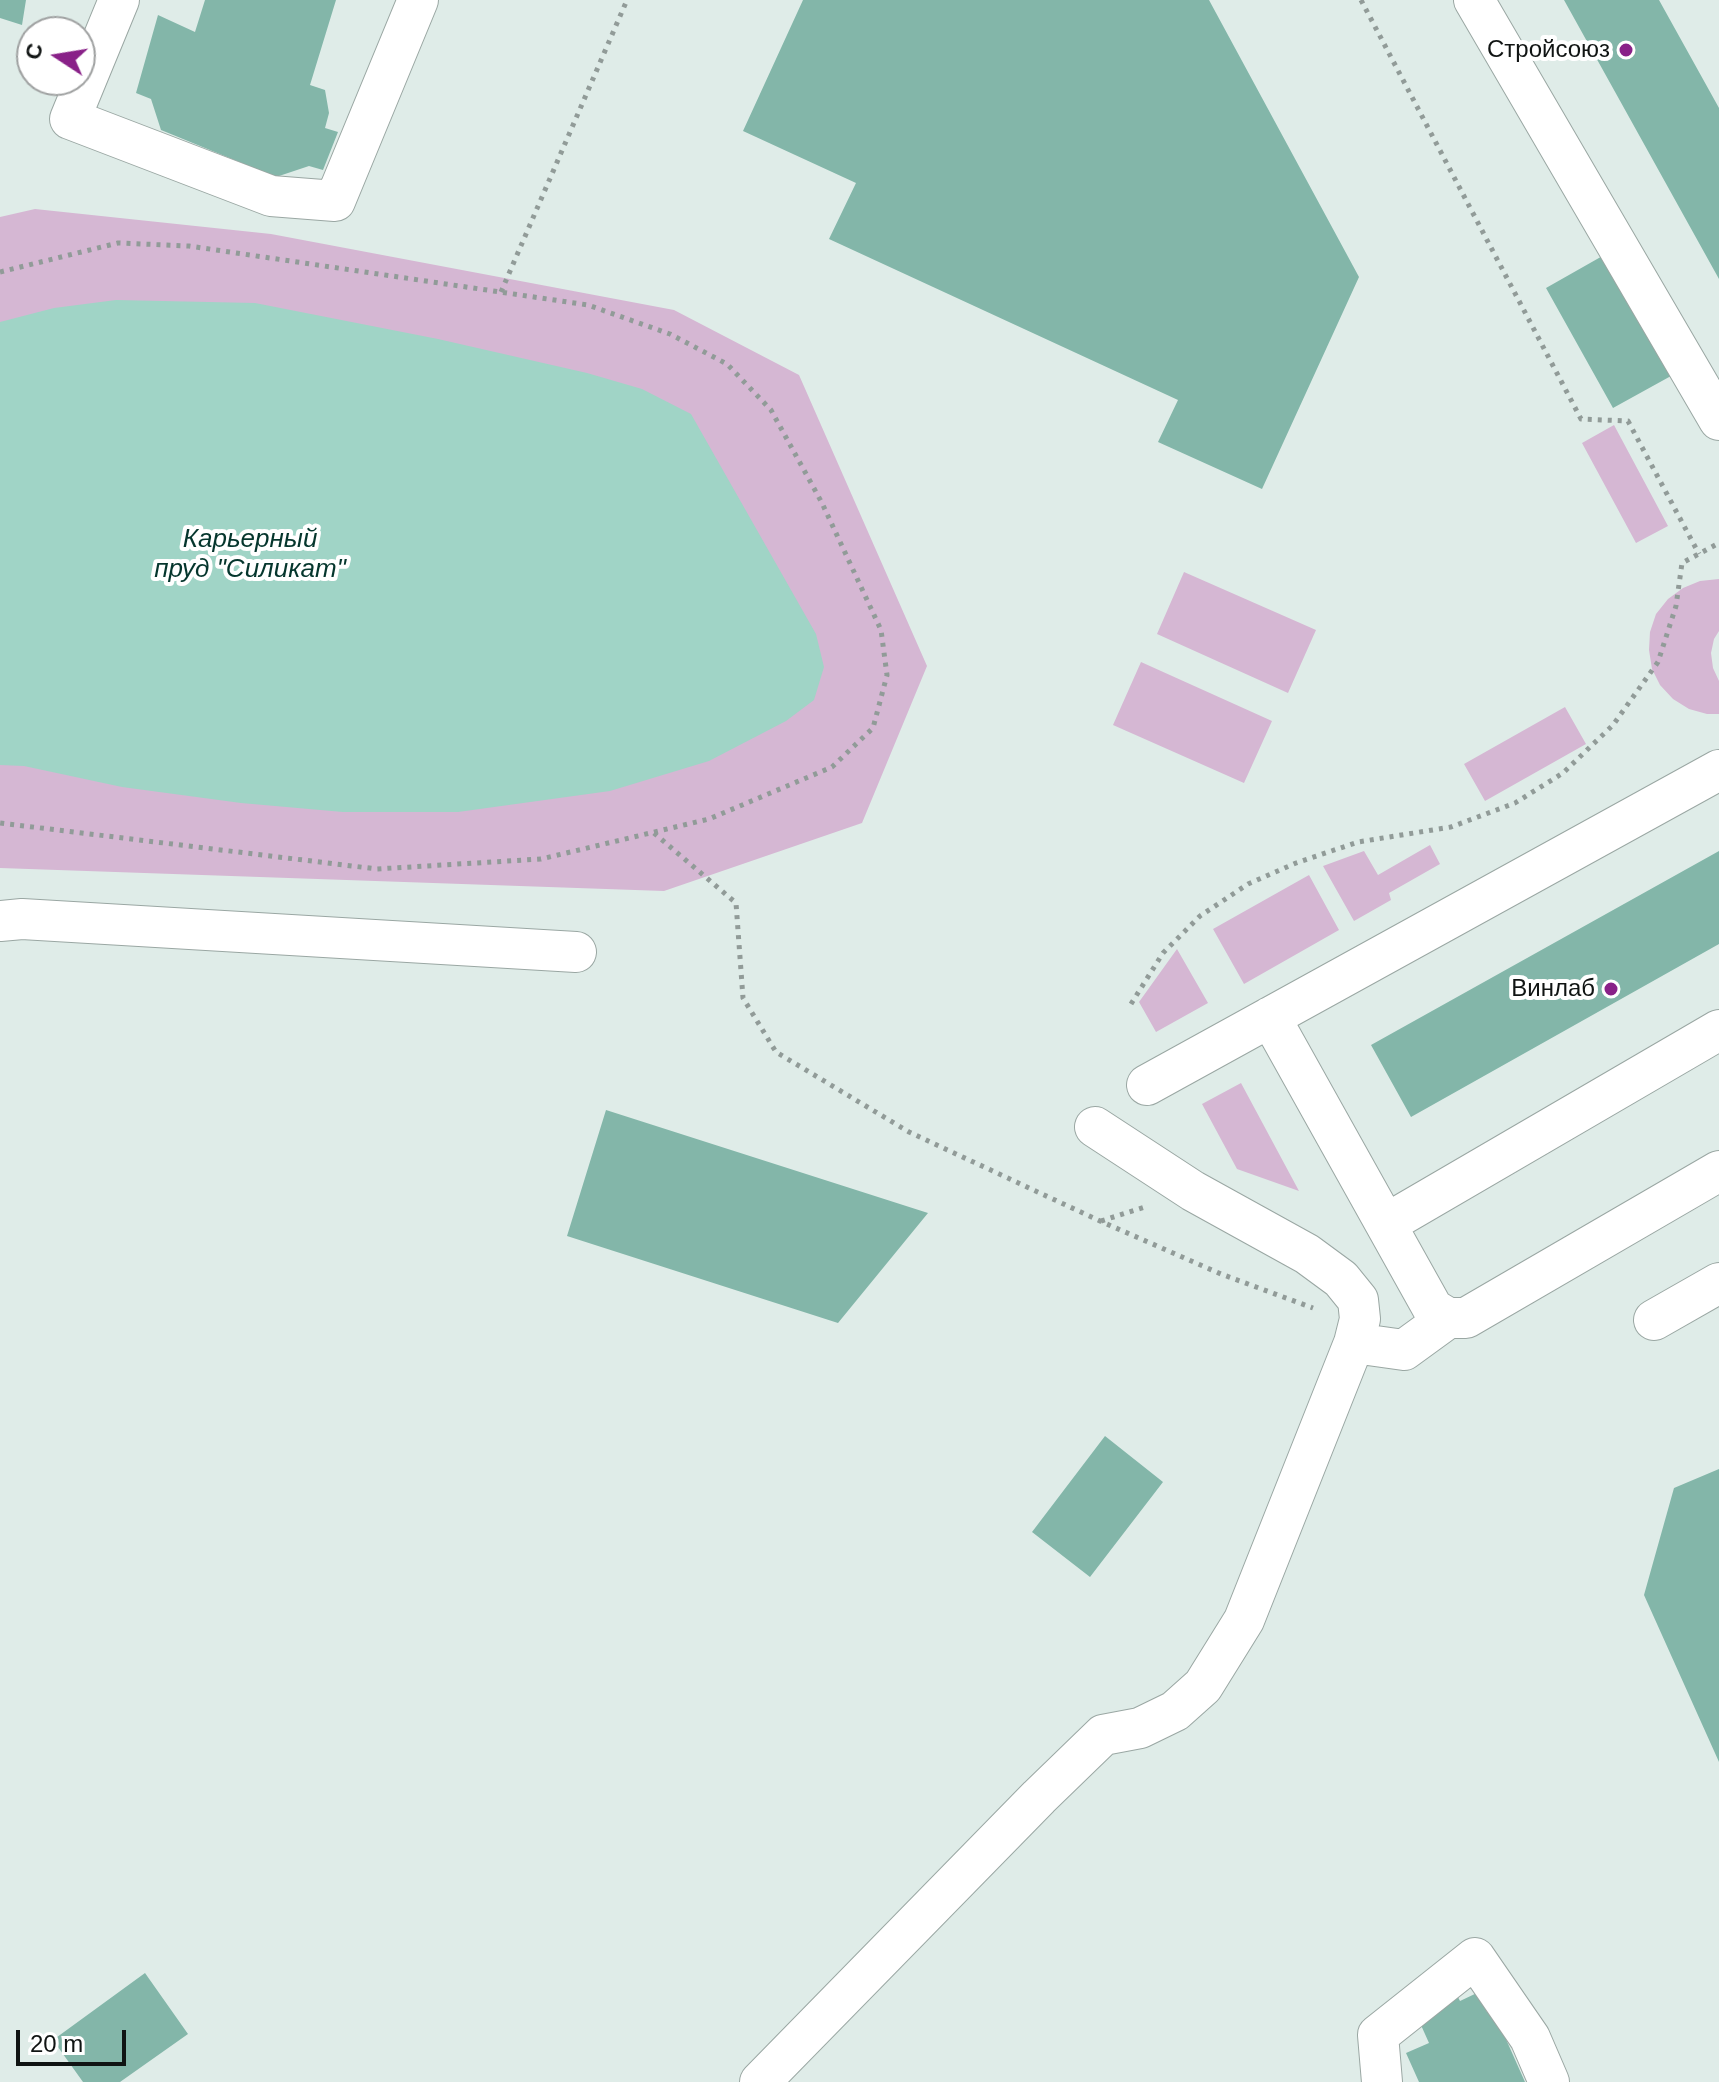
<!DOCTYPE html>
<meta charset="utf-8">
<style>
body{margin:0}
#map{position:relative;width:1719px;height:2082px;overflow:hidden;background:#dfece8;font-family:Arial,sans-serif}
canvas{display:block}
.north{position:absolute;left:16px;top:16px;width:80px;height:80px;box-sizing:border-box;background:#fff;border:2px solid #9fa1a1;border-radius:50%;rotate:282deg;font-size:22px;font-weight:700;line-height:32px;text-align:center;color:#101413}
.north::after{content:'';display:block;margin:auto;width:28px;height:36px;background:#892188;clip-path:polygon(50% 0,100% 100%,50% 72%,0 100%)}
.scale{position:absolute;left:16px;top:2030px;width:110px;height:36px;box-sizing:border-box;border:4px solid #101413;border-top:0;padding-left:10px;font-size:24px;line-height:28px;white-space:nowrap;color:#101413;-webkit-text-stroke:6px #fff;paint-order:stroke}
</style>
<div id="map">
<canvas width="1719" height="2082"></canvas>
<div class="north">С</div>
<div class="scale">20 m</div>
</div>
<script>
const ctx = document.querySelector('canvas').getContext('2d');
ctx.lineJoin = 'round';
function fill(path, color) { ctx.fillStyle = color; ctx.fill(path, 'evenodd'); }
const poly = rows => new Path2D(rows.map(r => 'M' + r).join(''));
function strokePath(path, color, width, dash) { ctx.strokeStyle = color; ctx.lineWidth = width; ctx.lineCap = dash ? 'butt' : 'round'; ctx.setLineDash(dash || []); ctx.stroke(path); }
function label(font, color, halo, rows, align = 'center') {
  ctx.font = font + ' Arial,sans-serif'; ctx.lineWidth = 8; ctx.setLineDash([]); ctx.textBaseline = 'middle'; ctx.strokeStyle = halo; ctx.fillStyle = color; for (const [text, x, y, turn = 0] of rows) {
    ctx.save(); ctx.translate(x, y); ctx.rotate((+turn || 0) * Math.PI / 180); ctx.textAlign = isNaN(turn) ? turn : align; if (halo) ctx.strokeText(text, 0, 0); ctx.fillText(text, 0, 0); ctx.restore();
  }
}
const green = poly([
 [35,209,271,234,674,310,799,375,927,666,862,823,664,891,0,868,0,217],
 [1614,425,1668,526,1636,543,1582,443],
 [1184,572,1316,630,1288,693,1157,634],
 [1719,579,1719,631,1714,639,1711,653,1713,668,1719,681,1719,714,1707,714,1689,709,1673,699,1660,685,1652,669,1649,650,1650,632,1656,614,1668,599,1683,588,1700,581],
 [1141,662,1272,721,1244,783,1113,725],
 [1565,707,1586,744,1485,801,1464,764],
 [1430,845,1440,864,1389,893,1391,900,1354,921,1323,866,1364,851,1378,875],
 [1309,875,1339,930,1244,984,1213,929],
 [1177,949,1208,1003,1156,1032,1139,1002],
 [1241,1083,1299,1191,1237,1169,1202,1104]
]);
const water = poly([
 [116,300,255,303,438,339,587,373,642,389,691,414,816,634,824,667,814,700,786,721,709,761,610,791,458,812,343,812,241,803,122,787,24,766,0,765,0,322,54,308]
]);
const building = poly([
 [0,0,26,0,22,25,0,18],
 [205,0,336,0,310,85,325,90,329,113,325,128,338,132,323,170,309,166,276,177,161,130,151,99,136,93,158,15,195,32],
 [803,0,1209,0,1359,277,1262,489,1158,442,1178,400,829,239,856,183,743,131],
 [1564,0,1659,0,1719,108,1719,279],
 [1613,250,1680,371,1613,408,1546,288],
 [1719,851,1719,944,1411,1117,1371,1045],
 [606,1110,928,1213,838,1323,567,1236],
 [1105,1436,1163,1482,1090,1577,1032,1532],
 [1719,1469,1719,1762,1644,1595,1674,1488],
 [145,1973,188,2034,120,2082,83,2082,53,2040],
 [1455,1991,1460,2001,1479,1992,1487,2012,1493,2010,1525,2082,1419,2082,1406,2053,1429,2043,1416,2014]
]);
const path = poly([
 [1361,0,1581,419,1628,421,1699,554],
 [0,272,118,243,189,246,588,305,670,334,727,364,771,410,822,503,881,630,887,675,873,728,832,767,709,819,541,859,377,869,0,823],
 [501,292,627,0],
 [654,833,736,903,743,998,776,1052,909,1132,1100,1221,1221,1274,1313,1308],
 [1131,1004,1163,953,1200,916,1248,884,1296,863,1358,842,1451,827,1515,803,1563,773,1613,725,1658,662,1676,606,1682,563,1719,543],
 [1101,1221,1145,1207]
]);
const minor = poly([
 [119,0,70,119,271,196,335,201,418,0],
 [1474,0,1719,420],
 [0,921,22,919,576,952],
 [1270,1017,1433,1309,1448,1318,1466,1318,1719,1171],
 [1147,1085,1719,770],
 [1095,1127,1193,1191,1307,1254,1341,1279,1358,1300,1360,1319,1354,1343],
 [1386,1224,1719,1030],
 [1654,1320,1719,1283],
 [760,2082,1039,1797,1103,1735,1140,1728,1175,1711,1203,1686,1244,1620,1354,1343,1404,1350,1448,1318],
 [1382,2082,1378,2035,1475,1958,1530,2038,1549,2082]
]);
const markers = [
 [1626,50,8,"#892188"],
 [1611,989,8,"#892188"]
];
const poiNames = [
 ["Стройсоюз",1610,50],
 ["Винлаб",1595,989]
];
const waterNames = [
 ["Карьерный",250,540],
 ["пруд \"Силикат\"",250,570]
];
fill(green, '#d5b7d3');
fill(water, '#a0d4c6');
fill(building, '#83b6a9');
strokePath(minor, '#9aa7a3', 42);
strokePath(path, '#919b98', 5, [4, 6]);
strokePath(minor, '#fff', 40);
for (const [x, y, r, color] of markers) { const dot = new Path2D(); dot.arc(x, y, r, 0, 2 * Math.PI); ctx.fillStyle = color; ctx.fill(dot); strokePath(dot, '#fff', 3); }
label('24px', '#101413', '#fff', poiNames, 'right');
label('italic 26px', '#05362d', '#fff', waterNames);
</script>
